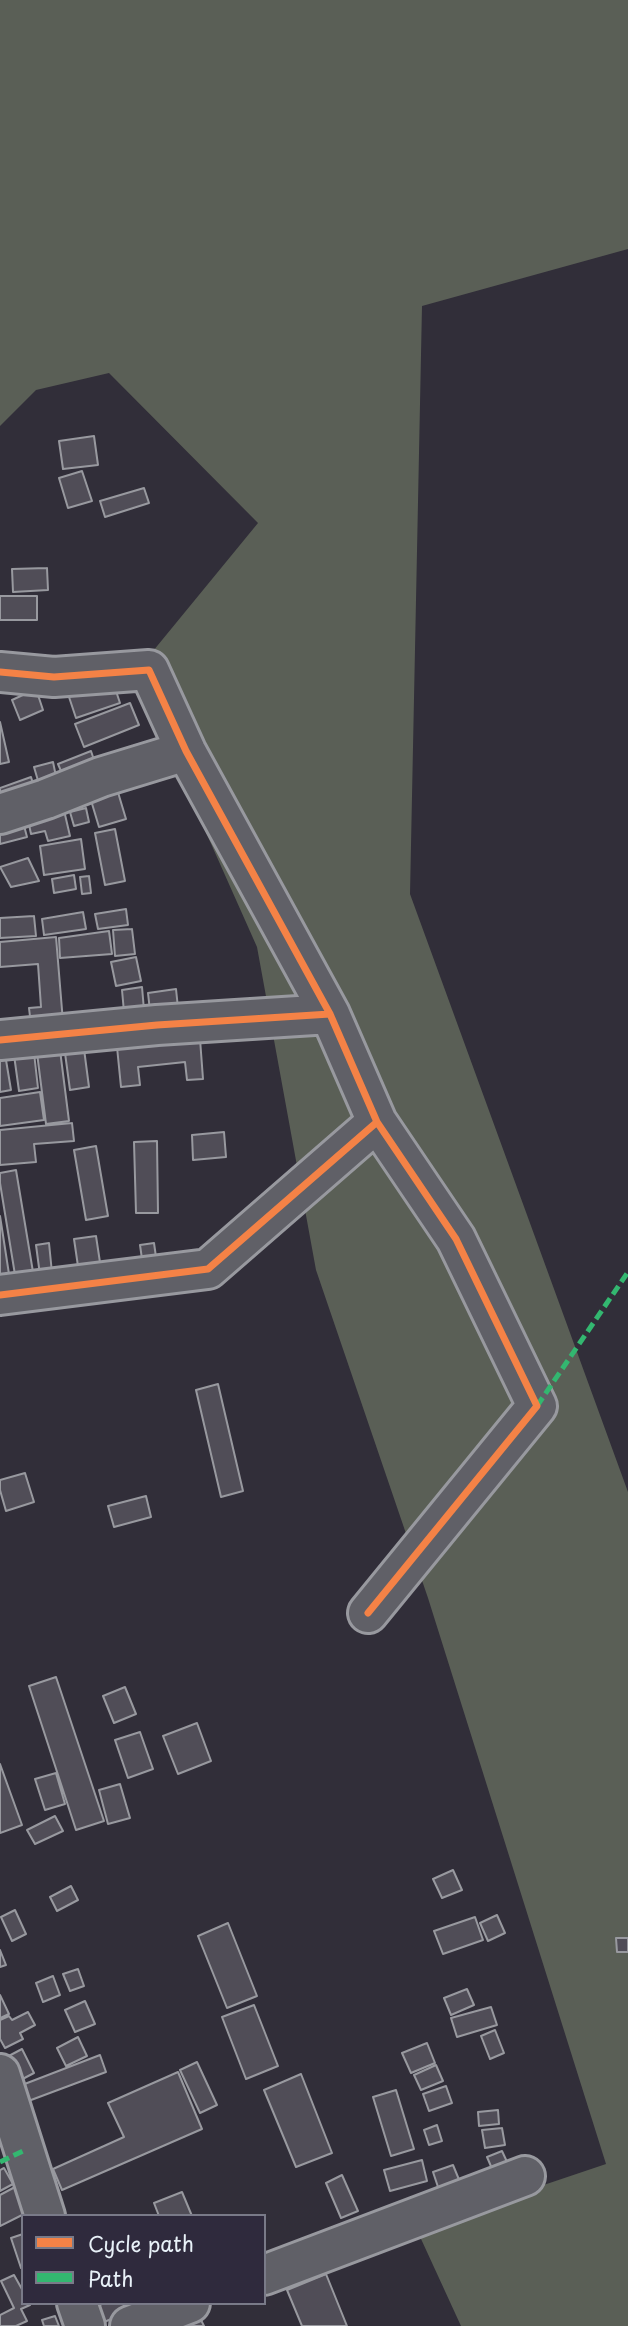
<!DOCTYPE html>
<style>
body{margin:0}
#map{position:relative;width:628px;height:2326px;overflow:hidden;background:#312e39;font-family:"Playpen Sans",sans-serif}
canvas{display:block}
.legend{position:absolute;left:21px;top:2214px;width:245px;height:91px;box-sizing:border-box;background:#2f2a3d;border:2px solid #797a88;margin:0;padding:9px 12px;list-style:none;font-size:21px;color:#e8f1f8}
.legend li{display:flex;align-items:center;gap:14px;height:35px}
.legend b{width:35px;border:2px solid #797a88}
</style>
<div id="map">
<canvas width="628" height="2326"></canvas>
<ul class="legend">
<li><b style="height:9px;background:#f48246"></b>Cycle path</li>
<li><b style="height:9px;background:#33b770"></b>Path</li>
</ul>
</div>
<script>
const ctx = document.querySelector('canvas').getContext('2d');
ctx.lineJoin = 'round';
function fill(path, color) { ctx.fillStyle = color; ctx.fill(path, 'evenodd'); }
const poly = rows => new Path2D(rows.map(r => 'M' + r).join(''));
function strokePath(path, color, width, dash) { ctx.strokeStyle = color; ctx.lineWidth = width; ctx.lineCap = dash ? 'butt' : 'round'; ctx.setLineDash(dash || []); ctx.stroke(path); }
const green = poly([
 [0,0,628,0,628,249,422,306,410,894,628,1492,628,2326,461,2326,416,2228,606,2164,428,1598,316,1270,257,947,135,673,258,523,109,373,36,390,0,426]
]);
const building = poly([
 [94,436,98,465,63,469,59,441,94,436],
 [82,471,92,501,68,508,59,478,82,471],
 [144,488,149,503,105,517,100,501,144,488],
 [47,568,48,590,13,592,12,569,47,568],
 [0,596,37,596,37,620,0,620,0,596],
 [112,679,120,703,76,718,68,694,112,679],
 [36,689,43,710,20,720,12,700,36,689],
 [130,703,139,725,84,747,75,724,130,703],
 [0,722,9,762,0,764,0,722],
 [91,751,96,766,64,778,58,764,91,751],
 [53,762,58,786,41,791,34,767,53,762],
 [31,777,35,790,0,802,0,788,31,777],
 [117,789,126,819,99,827,90,797,117,789],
 [63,806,70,836,48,841,45,831,31,834,27,815,63,806],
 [86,808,89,822,74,826,70,812,86,808],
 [22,818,27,837,0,844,0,824,22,818],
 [115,829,125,881,105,885,95,833,115,829],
 [81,839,85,869,44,875,40,846,81,839],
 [28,858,39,881,11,887,0,867,28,858],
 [74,875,76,889,54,893,52,879,74,875],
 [89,876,91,893,82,894,80,877,89,876],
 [126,909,128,925,98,929,95,914,126,909],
 [83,912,86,929,44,935,42,919,83,912],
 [34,916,36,936,0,938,0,918,34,916],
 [132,929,135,954,115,956,113,930,132,929],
 [109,931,112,954,60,958,59,938,109,931],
 [56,937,63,1022,31,1025,29,1008,41,1007,38,964,0,967,0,942,56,937],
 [136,957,141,981,116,986,111,962,136,957],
 [142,987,144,1010,124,1012,122,990,142,987],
 [176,989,178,1008,150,1011,148,993,176,989],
 [200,1039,203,1079,187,1080,185,1062,138,1067,140,1085,121,1087,117,1047,200,1039],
 [84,1049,89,1087,70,1090,65,1053,84,1049],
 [60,1050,69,1121,46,1124,37,1053,60,1050],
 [34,1053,38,1088,19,1091,14,1055,34,1053],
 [0,1060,6,1060,11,1090,0,1092,0,1060],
 [40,1092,44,1120,0,1126,0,1098,40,1092],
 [72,1123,74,1141,34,1144,36,1162,0,1165,0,1130,72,1123],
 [224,1132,226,1157,193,1160,192,1135,224,1132],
 [157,1141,158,1213,136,1213,134,1142,157,1141],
 [96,1146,108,1216,86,1220,74,1150,96,1146],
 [16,1170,35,1284,17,1287,0,1183,0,1173,16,1170],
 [0,1216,11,1287,0,1289,0,1216],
 [96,1236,101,1269,79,1273,74,1239,96,1236],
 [49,1243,52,1273,40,1275,36,1245,49,1243],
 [154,1243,157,1264,143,1266,140,1245,154,1243],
 [218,1384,243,1491,221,1497,196,1390,218,1384],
 [25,1473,34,1502,6,1511,0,1490,0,1480,25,1473],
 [146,1496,151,1517,114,1527,108,1506,146,1496],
 [56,1677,104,1821,76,1830,29,1686,56,1677],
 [125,1687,136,1714,114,1723,103,1696,125,1687],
 [197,1723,211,1761,178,1774,163,1736,197,1723],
 [140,1732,153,1769,128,1778,115,1740,140,1732],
 [0,1764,22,1825,0,1833,0,1764],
 [56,1773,65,1804,45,1810,35,1779,56,1773],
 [120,1784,130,1818,108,1824,99,1790,120,1784],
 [55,1816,63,1831,35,1844,27,1830,55,1816],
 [453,1870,462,1890,442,1898,433,1879,453,1870],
 [71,1886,78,1900,57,1911,50,1897,71,1886],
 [15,1910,26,1934,12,1941,1,1917,15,1910],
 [497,1915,505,1933,488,1941,480,1923,497,1915],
 [475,1917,483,1940,443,1954,434,1931,475,1917],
 [228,1923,257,1996,227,2008,198,1936,228,1923],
 [616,1938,628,1938,628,1952,617,1952,616,1938],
 [0,1950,6,1965,0,1967,0,1950],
 [78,1969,84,1986,70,1991,63,1974,78,1969],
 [53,1976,60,1995,43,2002,36,1983,53,1976],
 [467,1989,474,2005,451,2015,444,1998,467,1989],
 [0,1995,9,2014,0,2018,0,1995],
 [85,2001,95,2024,75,2032,65,2010,85,2001],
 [254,2005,278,2066,246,2079,222,2017,254,2005],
 [491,2007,497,2025,457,2037,451,2018,491,2007],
 [28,2012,35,2025,20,2033,23,2039,5,2048,0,2039,0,2020,9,2016,12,2020,28,2012],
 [495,2030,504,2053,490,2059,481,2036,495,2030],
 [78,2037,87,2056,66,2066,57,2048,78,2037],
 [427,2043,435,2063,411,2073,402,2053,427,2043],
 [22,2049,34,2073,15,2083,3,2059,22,2049],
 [100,2055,106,2072,15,2106,9,2090,100,2055],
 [197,2062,217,2105,200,2113,180,2070,197,2062],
 [436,2065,443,2081,421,2090,414,2075,436,2065],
 [178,2072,202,2129,62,2190,53,2169,124,2137,108,2103,178,2072],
 [301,2074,332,2153,296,2167,264,2090,301,2074],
 [446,2086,452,2103,429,2111,423,2094,446,2086],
 [396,2090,414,2149,391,2156,373,2097,396,2090],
 [498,2110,499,2124,479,2126,478,2112,498,2110],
 [437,2125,442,2141,429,2145,424,2130,437,2125],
 [502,2128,505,2145,485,2148,482,2130,502,2128],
 [502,2151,508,2164,493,2171,487,2157,502,2151],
 [422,2160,427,2181,390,2191,384,2170,422,2160],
 [453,2165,460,2182,439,2190,433,2172,453,2165],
 [4,2168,13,2184,0,2191,0,2170,4,2168],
 [342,2175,358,2211,341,2218,326,2183,342,2175],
 [15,2187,28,2212,0,2226,0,2195,15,2187],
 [182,2192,192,2216,159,2216,154,2203,182,2192],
 [23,2234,23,2267,21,2268,11,2238,23,2234],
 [326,2274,347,2326,302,2326,287,2290,326,2274],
 [14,2275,23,2291,23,2303,30,2305,21,2309,27,2321,16,2326,0,2326,0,2315,14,2308,1,2281,14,2275],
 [104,2303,151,2303,99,2324,93,2308,104,2303],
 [55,2316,59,2326,44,2326,42,2320,55,2316],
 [199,2316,204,2326,175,2326,199,2316]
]);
const minor = poly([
 [0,672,54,677,149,670,186,751,330,1014,377,1122,456,1239,537,1406,368,1613],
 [0,814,46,799,101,777,186,751],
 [0,1040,157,1025,330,1014],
 [0,1295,208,1269,377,1122],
 [0,2074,45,2216],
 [264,2275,525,2176],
 [77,2303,85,2326],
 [130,2326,190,2303]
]);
const quiet = poly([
 [537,1406,628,1272],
 [0,2162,25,2150]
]);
const cycleway = poly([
 [0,672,54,677,149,670,186,751,330,1014,377,1122,456,1239,537,1406,368,1613],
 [0,1040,157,1025,330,1014],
 [0,1295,208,1269,377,1122]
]);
fill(green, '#5a5f56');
fill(building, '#504d57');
strokePath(building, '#98999f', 2);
strokePath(minor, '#98999f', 44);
strokePath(minor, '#606067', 38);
strokePath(quiet, '#33b770', 5, [10, 5]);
strokePath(cycleway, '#f48246', 7);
</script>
